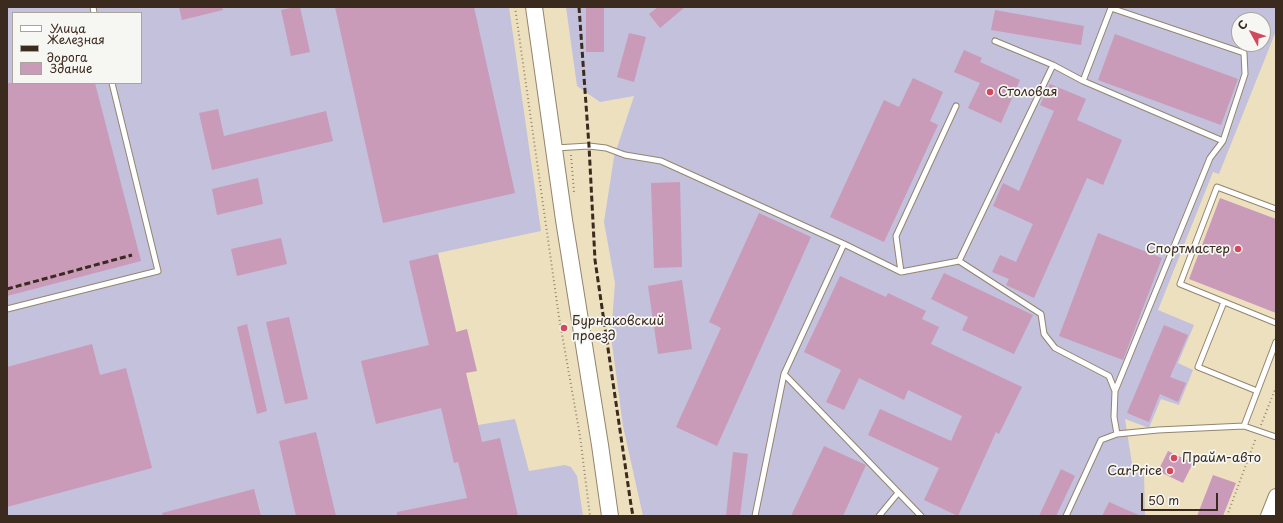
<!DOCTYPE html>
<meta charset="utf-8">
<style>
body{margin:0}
#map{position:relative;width:1283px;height:523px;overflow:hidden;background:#ede0bf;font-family:"Playpen Sans",sans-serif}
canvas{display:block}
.frame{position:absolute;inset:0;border:8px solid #3b2a1e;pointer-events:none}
.legend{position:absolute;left:12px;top:12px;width:130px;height:72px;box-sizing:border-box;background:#f6f6f2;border:1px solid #aba49d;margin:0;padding:5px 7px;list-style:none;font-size:12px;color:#3b2a1e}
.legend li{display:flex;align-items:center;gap:8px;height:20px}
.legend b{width:20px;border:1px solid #aba49d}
.north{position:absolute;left:1231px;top:12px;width:40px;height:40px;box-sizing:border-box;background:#f6f6f2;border:1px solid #aba49d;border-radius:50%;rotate:310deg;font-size:11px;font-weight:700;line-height:16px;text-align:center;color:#3b2a1e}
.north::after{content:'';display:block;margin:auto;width:14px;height:18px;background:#d1495b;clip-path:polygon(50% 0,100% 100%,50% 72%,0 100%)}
.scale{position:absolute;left:1141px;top:493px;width:77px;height:18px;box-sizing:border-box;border:2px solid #3b2a1e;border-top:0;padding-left:5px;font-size:12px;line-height:14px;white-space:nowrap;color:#3b2a1e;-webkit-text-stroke:3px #f6f6f2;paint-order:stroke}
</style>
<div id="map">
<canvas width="1283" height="523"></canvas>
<div class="frame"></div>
<ul class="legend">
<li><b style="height:5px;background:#fff"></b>Улица</li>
<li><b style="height:5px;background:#3b2a1e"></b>Железная дорога</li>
<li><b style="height:11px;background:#ca9ab9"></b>Здание</li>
</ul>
<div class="north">С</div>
<div class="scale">50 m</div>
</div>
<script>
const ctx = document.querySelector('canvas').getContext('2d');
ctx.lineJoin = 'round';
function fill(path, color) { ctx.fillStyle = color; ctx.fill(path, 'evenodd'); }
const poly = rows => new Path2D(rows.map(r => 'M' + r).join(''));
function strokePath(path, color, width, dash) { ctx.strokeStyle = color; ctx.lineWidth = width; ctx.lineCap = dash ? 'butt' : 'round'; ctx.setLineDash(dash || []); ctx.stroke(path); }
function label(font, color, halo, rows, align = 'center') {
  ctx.font = font + ' "Playpen Sans",sans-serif'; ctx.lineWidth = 3.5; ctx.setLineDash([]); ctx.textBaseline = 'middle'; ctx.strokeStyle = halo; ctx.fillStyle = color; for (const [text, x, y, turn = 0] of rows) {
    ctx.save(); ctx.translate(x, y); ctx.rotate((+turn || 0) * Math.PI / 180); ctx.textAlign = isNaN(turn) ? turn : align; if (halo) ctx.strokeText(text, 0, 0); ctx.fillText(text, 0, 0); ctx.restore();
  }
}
const industrial = poly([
 [7,7,509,7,541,231,438,253,478,425,515,419,529,471,565,465,571,467,577,476,583,516,7,516],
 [13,13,141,13,141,83,13,83],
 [566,7,1276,7,1276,31,1219,174,1213,172,1158,310,1194,325,1178,363,1193,370,1179,405,1161,399,1149,428,1125,419,1132,464,1144,472,1145,516,643,516,623,426,611,336,615,283,604,222,614,157,634,96,600,102,577,86],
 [1239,20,1263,20,1263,44,1239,44]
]);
const building = poly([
 [179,7,222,7,223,10,182,20],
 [296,7,300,7,310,52,291,56,281,10],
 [335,7,474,7,515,193,383,223],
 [586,7,604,7,604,52,586,52],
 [658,7,685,7,660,28,649,14],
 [995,10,1084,26,1081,45,991,30],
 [629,33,646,37,634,82,617,77],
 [1115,34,1238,79,1221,125,1098,80],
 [964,50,982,58,980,62,1020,80,1001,123,968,108,980,83,954,72],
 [913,78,943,92,930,121,938,125,884,242,830,217,884,100,899,107],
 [7,83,95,83,141,261,7,296],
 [1050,84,1086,99,1077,120,1122,140,1103,185,1087,178,1034,298,1006,285,1009,279,992,272,1000,255,1016,262,1033,224,993,206,1003,183,1019,191,1054,111,1040,105],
 [218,109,224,136,326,111,333,141,212,170,199,113],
 [258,178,263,204,217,215,212,189],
 [680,182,682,267,654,268,651,183],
 [1220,198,1276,219,1276,313,1189,279],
 [759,213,811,237,717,446,676,427,721,328,709,322],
 [1098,233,1162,258,1123,360,1059,336],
 [281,238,287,264,237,276,231,249],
 [438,254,456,332,467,329,477,371,466,373,482,442,500,438,518,516,397,516,397,512,467,498,458,462,454,463,441,408,376,424,361,361,429,345,409,261],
 [944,273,1033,315,1014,354,962,330,968,317,931,299],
 [840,276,886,297,888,293,926,311,922,319,939,327,931,344,1022,387,999,434,996,432,958,516,924,500,939,468,868,435,880,409,951,441,962,416,908,390,904,400,859,378,844,410,826,402,841,370,804,352],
 [682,280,692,349,658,354,648,286],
 [289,317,308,399,285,404,266,322],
 [247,324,267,411,257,414,237,327],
 [1164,325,1188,335,1170,377,1186,383,1178,402,1160,394,1149,422,1127,413],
 [92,344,100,375,126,368,152,468,7,507,7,367],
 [316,432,336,516,296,516,279,441],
 [824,446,866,465,843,516,791,516],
 [1168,451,1193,463,1183,483,1158,471],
 [733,452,748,454,740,516,726,516],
 [1061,469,1075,476,1056,516,1039,516],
 [1213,475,1236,483,1223,516,1197,516],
 [254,489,261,516,163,516,162,513],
 [1109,502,1141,516,1102,516]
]);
const path = poly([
 [515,7,559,317,580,436,590,516],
 [571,155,574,192],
 [1261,425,1276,387],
 [1227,516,1256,438]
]);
const lane = poly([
 [93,7,94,13],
 [995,41,1053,65],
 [1083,81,1111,8,1244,53,1245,74,1223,141,1210,158,1115,391],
 [555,148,589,146,606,148,625,155,661,161,844,244],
 [1276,209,1217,187,1180,284,1276,323],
 [959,261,1053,65,1083,81,1223,141],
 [901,272,896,236,956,106],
 [1224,302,1198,367,1257,391],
 [7,309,158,271,112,83],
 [1244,426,1276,342],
 [755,516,784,374],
 [879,516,898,493],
 [921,516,784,374,844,244,901,272,959,261,1041,314,1044,334,1055,348,1109,376,1115,391,1114,417,1117,434],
 [1066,516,1101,440,1117,434,1158,430,1244,426,1276,437]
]);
const secondary = poly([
 [1268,516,1276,496]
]);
const primary = poly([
 [534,7,564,220,600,445,610,516]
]);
const rail = poly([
 [579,7,589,146,595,260,631,505,633,516],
 [7,289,132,255]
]);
const markers = [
 [990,92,4,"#d1495b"],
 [1238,249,4,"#d1495b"],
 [564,328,4,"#d1495b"],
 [1174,458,4,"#d1495b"],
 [1170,471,4,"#d1495b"]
];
const poiNames = [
 ["Столовая",998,92],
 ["Спортмастер",1230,249,"right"],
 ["Бурнаковский",572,321],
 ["проезд",572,336],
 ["Прайм-авто",1182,458],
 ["CarPrice",1162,471,"right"]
];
fill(industrial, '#c3c1db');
fill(building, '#ca9ab9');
strokePath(lane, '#94856e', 7);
strokePath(secondary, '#94856e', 16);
strokePath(primary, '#94856e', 18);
strokePath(path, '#94856e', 2, [1, 3]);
strokePath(lane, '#fff', 5);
strokePath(secondary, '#fff', 14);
strokePath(primary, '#fff', 16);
strokePath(rail, '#3b2a1e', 3, [6, 3]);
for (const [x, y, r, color] of markers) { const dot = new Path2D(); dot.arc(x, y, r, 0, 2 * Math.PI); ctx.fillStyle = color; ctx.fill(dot); strokePath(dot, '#f6f6f2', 1.5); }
label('13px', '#3b2a1e', '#f6f6f2', poiNames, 'left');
</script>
